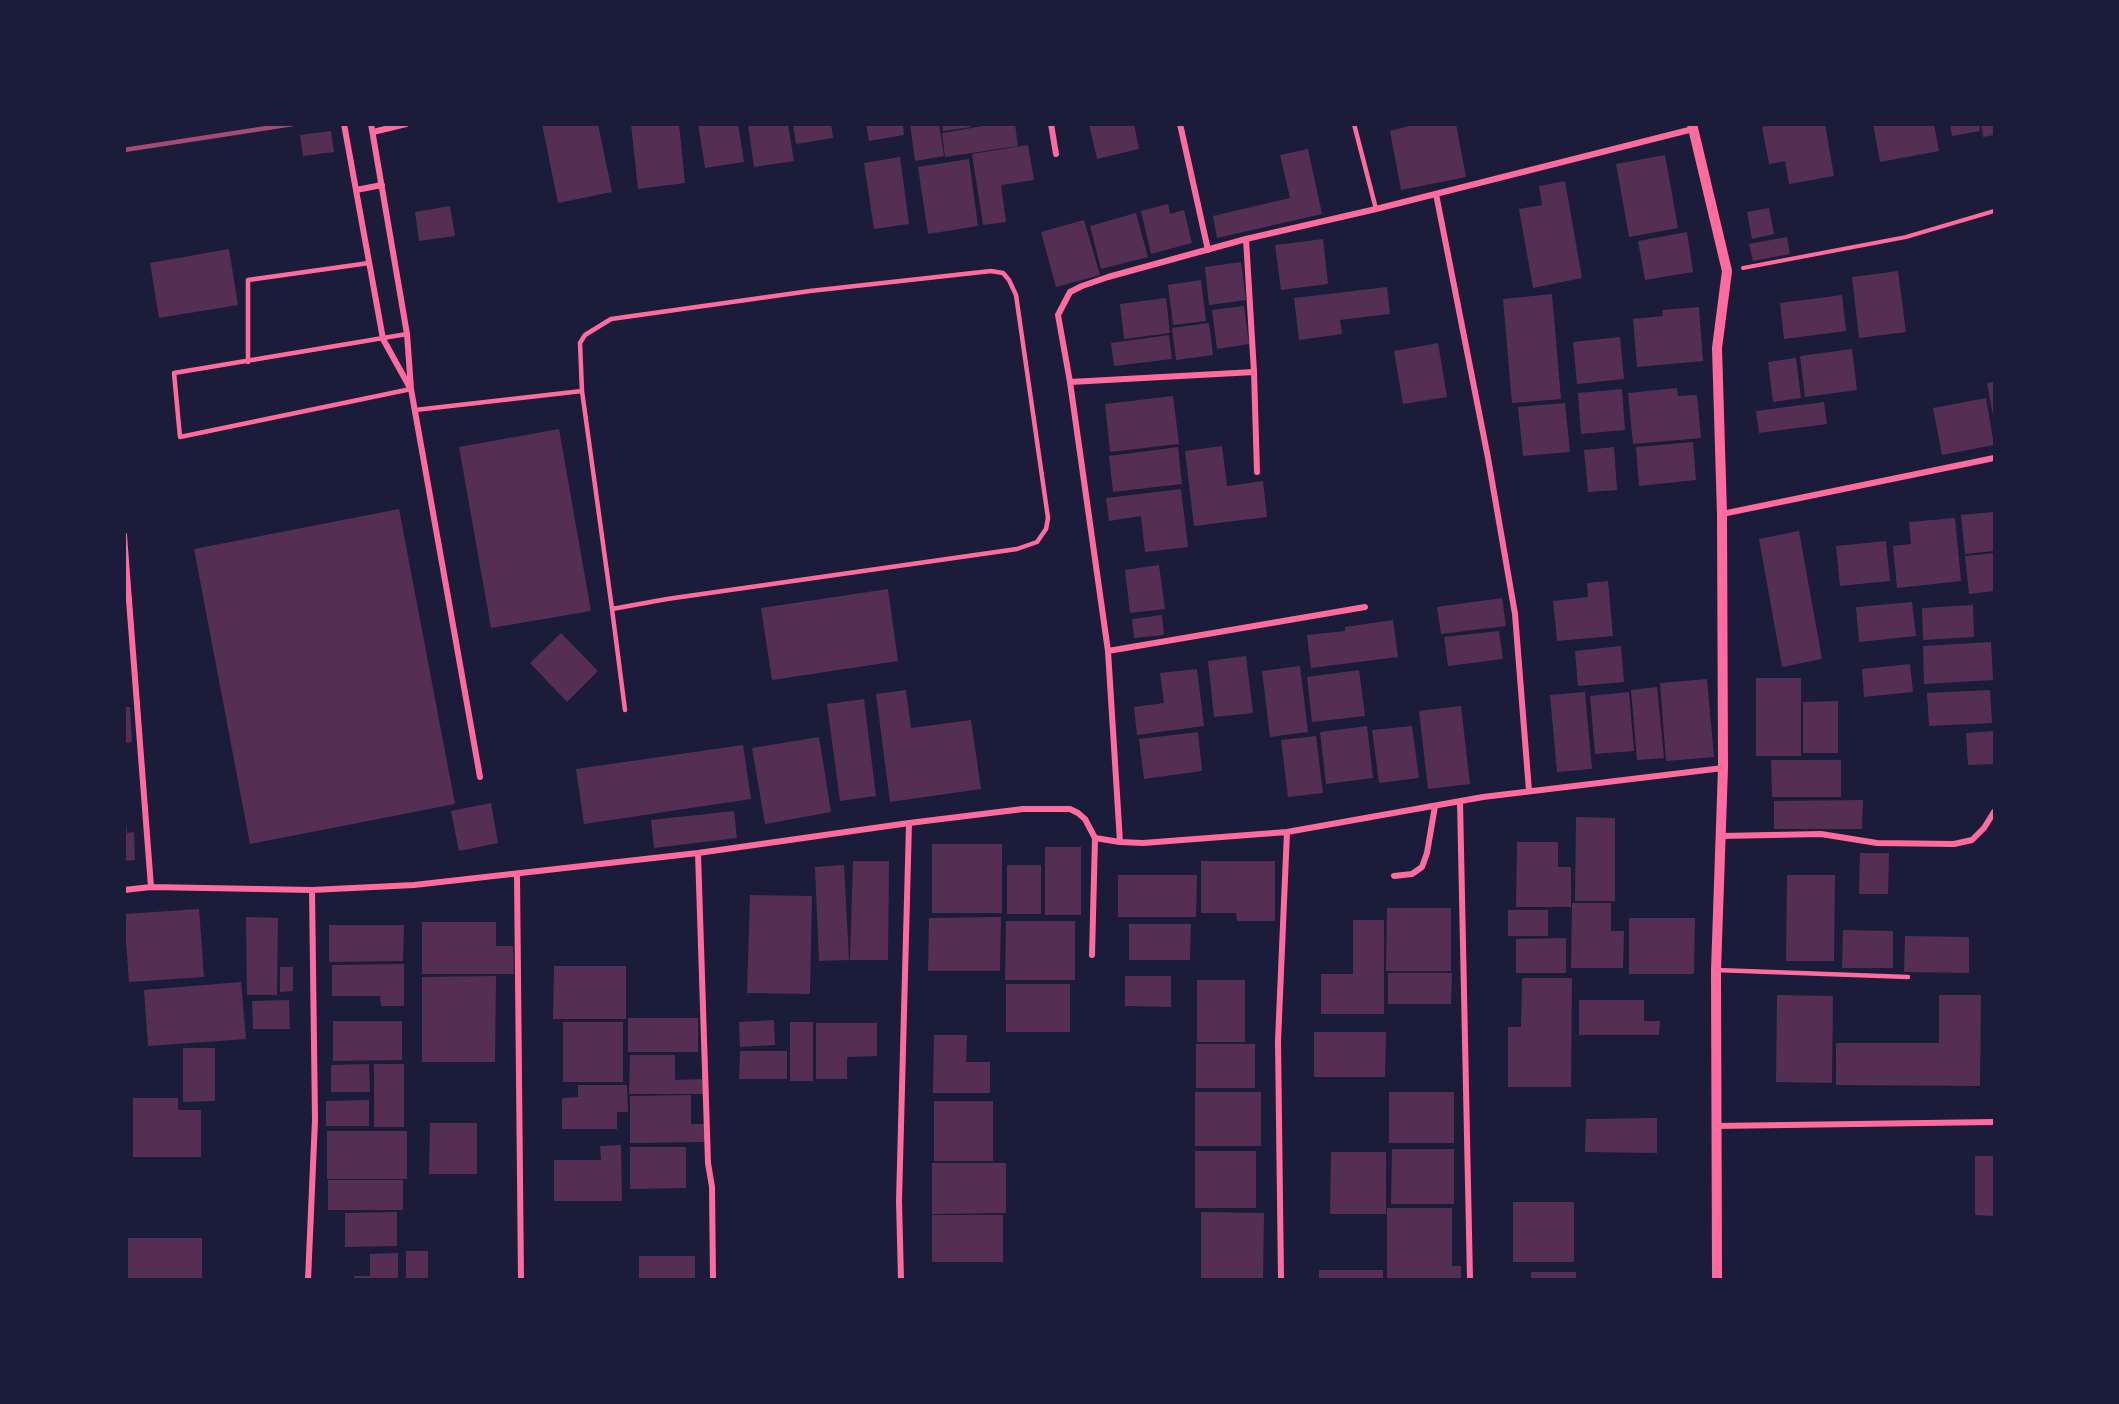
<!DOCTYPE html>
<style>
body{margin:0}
#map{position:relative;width:2119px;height:1404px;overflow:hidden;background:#1b1b3a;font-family:"Open Sans",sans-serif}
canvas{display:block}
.frame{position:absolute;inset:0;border:126px solid #1b1b3a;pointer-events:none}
</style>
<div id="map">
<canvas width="2119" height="1404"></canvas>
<div class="frame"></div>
</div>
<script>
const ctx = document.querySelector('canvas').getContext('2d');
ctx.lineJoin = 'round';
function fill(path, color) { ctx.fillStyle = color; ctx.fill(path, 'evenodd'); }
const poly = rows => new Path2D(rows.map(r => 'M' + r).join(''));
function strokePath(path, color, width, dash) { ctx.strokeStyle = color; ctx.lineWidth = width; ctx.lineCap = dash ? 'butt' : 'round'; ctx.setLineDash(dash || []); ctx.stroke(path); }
const building = poly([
 [542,124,598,124,612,192,558,203],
 [631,124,679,124,685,183,638,189],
 [698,124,738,124,744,162,705,168],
 [748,124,788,124,794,161,754,167],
 [793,124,831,124,833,138,796,144],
 [866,124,903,124,904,135,869,141],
 [910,124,939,124,944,156,915,161],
 [942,124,970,124,971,127,943,131],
 [995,124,1015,124,1018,146,945,157,942,133],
 [1089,124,1134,124,1139,149,1097,159],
 [1416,124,1456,124,1466,177,1401,190,1390,131],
 [1776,124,1825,124,1834,176,1789,184,1785,161,1769,164,1762,127],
 [1873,124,1934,124,1939,151,1880,162],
 [1950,124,1979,124,1980,131,1952,136],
 [1981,124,1994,124,1994,135,1983,137],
 [331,131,334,152,303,156,300,135],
 [1028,145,1034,180,1001,185,1006,222,983,225,972,154],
 [1308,149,1322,214,1217,238,1213,216,1290,198,1280,155],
 [1665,155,1678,228,1629,237,1616,164],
 [900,157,909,224,874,229,864,163],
 [969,159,978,226,928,234,918,167],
 [1565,181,1582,278,1533,288,1519,209,1542,205,1539,186],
 [1168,204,1170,214,1184,210,1192,243,1151,254,1141,211],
 [450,206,455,236,419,241,415,212],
 [1769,208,1774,234,1752,239,1747,212],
 [1136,213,1148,257,1101,269,1090,226],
 [1084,220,1100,275,1056,287,1041,232],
 [1687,232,1693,272,1645,280,1638,241],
 [1787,237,1790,254,1753,261,1749,244],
 [1323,239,1328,284,1281,290,1275,245],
 [229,249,238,305,159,318,150,263],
 [1241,262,1246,300,1209,305,1205,267],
 [1898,271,1906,332,1859,338,1852,277],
 [1201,280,1206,321,1173,325,1168,285],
 [1387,287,1390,314,1340,320,1342,334,1299,340,1294,298],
 [1552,294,1561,399,1512,403,1503,299],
 [1842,295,1846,331,1784,339,1780,303],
 [1166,298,1170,333,1124,339,1120,304],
 [1244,306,1249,344,1217,349,1212,310],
 [1699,307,1703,361,1637,367,1633,319,1663,316,1662,310],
 [1209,323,1213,355,1176,360,1172,328],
 [1169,335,1172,359,1114,366,1111,343],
 [1620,337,1624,379,1577,384,1573,342],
 [1438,343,1447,397,1403,404,1394,351],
 [1852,349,1857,390,1805,397,1800,356],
 [1796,358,1801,398,1773,402,1768,362],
 [1994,382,1994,415,1993,415,1987,383],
 [1677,388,1678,396,1697,395,1701,438,1633,444,1628,393],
 [1622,389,1625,430,1581,434,1578,393],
 [1173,396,1179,444,1110,452,1105,404],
 [1986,398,1994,445,1942,455,1933,408],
 [1824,402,1827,424,1759,433,1756,411],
 [1565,403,1570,452,1523,456,1518,407],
 [559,429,591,611,491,628,459,447],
 [1693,442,1696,480,1639,486,1636,447],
 [1222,446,1227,486,1263,481,1267,517,1194,526,1185,451],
 [1178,447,1182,484,1113,492,1109,456],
 [1614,447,1617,490,1588,492,1584,450],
 [1181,489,1188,547,1145,552,1141,516,1109,521,1106,498],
 [399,509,455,804,250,844,194,549],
 [1994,512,1994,551,1965,554,1961,515],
 [1955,518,1961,581,1897,588,1893,546,1911,544,1909,522],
 [1799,531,1822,659,1782,667,1759,539],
 [1886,541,1890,581,1840,586,1836,546],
 [1994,553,1994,591,1969,594,1965,556],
 [1159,565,1165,609,1130,613,1125,570],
 [1608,581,1613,636,1557,641,1553,601,1588,597,1587,583],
 [888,589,898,661,772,680,761,608],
 [1502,598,1506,626,1441,634,1437,607],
 [1912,602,1916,636,1859,642,1856,607],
 [1973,605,1974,637,1923,640,1922,608],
 [1162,615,1164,635,1134,638,1132,619],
 [1393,620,1398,657,1311,668,1307,635,1345,631,1345,627],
 [1499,631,1503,659,1448,666,1444,637],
 [561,633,598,671,567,702,530,663],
 [1991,642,1993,680,1924,684,1923,646],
 [1621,646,1624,682,1578,686,1575,651],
 [1246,656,1253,713,1214,717,1208,661],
 [1910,664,1913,692,1864,697,1862,669],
 [1300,666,1308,732,1270,737,1262,671],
 [1197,669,1204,726,1137,735,1134,707,1164,703,1160,673],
 [1359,670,1365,716,1312,722,1307,677],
 [1756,678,1801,678,1801,756,1756,756],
 [1707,679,1714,757,1666,761,1660,683],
 [1657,687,1664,758,1637,760,1631,690],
 [906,690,911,728,971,720,981,789,890,802,876,694],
 [1990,690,1992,723,1929,726,1927,693],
 [1585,692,1592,769,1557,772,1550,695],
 [1629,692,1634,751,1595,754,1590,696],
 [864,699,876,796,840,801,827,704],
 [1838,701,1838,753,1803,753,1803,702],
 [1461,706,1470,784,1428,789,1419,711],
 [124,707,130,707,132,742,124,743],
 [1367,726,1373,778,1326,784,1320,732],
 [1412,726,1419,778,1379,783,1372,730],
 [1994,731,1994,764,1968,765,1966,733],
 [1198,732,1202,771,1144,779,1139,739],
 [1316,736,1323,793,1288,797,1281,740],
 [819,737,831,812,765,824,752,748],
 [743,745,751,799,584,824,576,769],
 [1771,760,1841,760,1841,797,1772,797],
 [1863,800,1862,829,1774,829,1774,801],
 [491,803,498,843,459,851,451,811],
 [734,811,737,838,654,848,651,820],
 [1576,817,1615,818,1615,901,1575,901],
 [124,821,126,821,127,833,134,832,135,860,124,861],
 [1517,842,1558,842,1558,867,1571,867,1571,907,1516,907],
 [932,844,1002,844,1002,913,932,913],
 [1045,847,1081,847,1081,915,1045,915],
 [1860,853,1889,853,1888,894,1859,894],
 [853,861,889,861,888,960,850,960],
 [1201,861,1275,861,1275,921,1237,921,1236,913,1201,913],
 [844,865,849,960,819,961,815,867],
 [1007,865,1041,865,1041,914,1007,914],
 [1118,875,1197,875,1196,917,1118,917],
 [1787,875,1835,875,1834,961,1786,961],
 [750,895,812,896,810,994,747,993],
 [1572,903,1611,903,1611,931,1624,931,1623,968,1571,968],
 [1387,908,1451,908,1451,971,1386,971],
 [199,909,204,977,129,982,124,914],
 [1508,910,1548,910,1548,936,1508,936],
 [246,917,278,918,277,995,247,995],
 [1001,917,1000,971,928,971,929,918],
 [1629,918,1695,918,1694,974,1629,974],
 [1353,920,1384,920,1384,1014,1321,1014,1321,974,1353,974],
 [1006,921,1075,921,1075,980,1005,980],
 [422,922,496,922,496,946,513,946,514,974,422,974],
 [1129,924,1191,924,1190,960,1129,960],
 [329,925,404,925,403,961,329,962],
 [1843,930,1893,931,1893,968,1842,968],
 [1905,936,1969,937,1969,973,1904,972],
 [1566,938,1566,973,1516,973,1516,939],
 [404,964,404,1006,381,1006,380,996,332,996,332,965],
 [554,966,626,966,626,1019,553,1019],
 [280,967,293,967,293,991,280,992],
 [1388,973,1452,973,1451,1004,1388,1004],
 [496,976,495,1062,422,1062,422,977],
 [1125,976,1171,976,1171,1007,1125,1006],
 [1522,978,1572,978,1571,1087,1508,1087,1508,1027,1521,1027],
 [1197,980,1245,980,1245,1042,1197,1042],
 [241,982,246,1039,148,1046,144,990],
 [1006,984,1070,984,1070,1032,1006,1032],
 [1777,995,1833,996,1832,1083,1776,1082],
 [1939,995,1981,995,1980,1086,1836,1085,1836,1043,1939,1043],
 [289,1000,290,1029,253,1029,252,1001],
 [1579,1000,1644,1000,1644,1021,1660,1021,1659,1035,1579,1035],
 [628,1018,698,1018,698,1052,628,1052],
 [774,1020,775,1045,740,1047,739,1022],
 [333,1021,402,1021,402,1060,333,1061],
 [563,1022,623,1022,623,1082,563,1082],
 [790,1022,813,1022,813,1081,790,1081],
 [816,1023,877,1023,877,1056,847,1057,847,1079,816,1079],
 [1314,1032,1386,1032,1385,1077,1314,1077],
 [934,1035,967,1035,966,1062,990,1062,990,1093,933,1093],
 [1196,1044,1255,1044,1255,1088,1196,1088],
 [183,1048,215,1048,215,1101,183,1102],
 [740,1051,787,1051,787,1079,739,1079],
 [630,1055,675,1055,675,1080,703,1079,703,1094,629,1094],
 [369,1064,370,1092,331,1092,331,1065],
 [374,1064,404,1064,404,1127,374,1127],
 [578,1085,627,1085,628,1112,617,1112,617,1129,562,1129,562,1098,578,1097],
 [1195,1092,1261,1092,1261,1146,1195,1146],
 [1389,1092,1454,1092,1454,1143,1389,1143],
 [691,1095,691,1124,706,1124,706,1142,630,1143,630,1096],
 [133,1098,178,1098,178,1110,201,1110,201,1157,133,1157],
 [369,1100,369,1126,326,1126,326,1101],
 [934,1101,993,1101,993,1161,934,1161],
 [1657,1118,1657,1153,1585,1152,1586,1119],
 [430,1123,477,1123,477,1174,429,1174],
 [327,1131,407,1131,407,1179,327,1179],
 [621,1145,622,1201,554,1201,554,1160,601,1160,600,1146],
 [630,1147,686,1147,686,1188,630,1189],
 [1392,1149,1454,1149,1454,1204,1391,1204],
 [1195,1151,1256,1151,1256,1208,1195,1208],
 [1331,1152,1386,1152,1386,1214,1330,1214],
 [1975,1156,1994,1156,1994,1216,1975,1215],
 [932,1163,1006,1163,1006,1213,932,1214],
 [328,1180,403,1180,403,1210,328,1210],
 [1513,1202,1574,1202,1574,1262,1513,1262],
 [1387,1208,1452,1208,1452,1266,1461,1266,1461,1280,1387,1280],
 [397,1212,397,1246,345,1247,345,1213],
 [1201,1212,1264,1213,1263,1280,1201,1280],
 [932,1215,1003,1215,1003,1262,932,1262],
 [128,1238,202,1238,202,1280,128,1280],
 [406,1251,428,1251,428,1280,406,1280],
 [398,1253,398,1280,354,1280,354,1276,370,1276,370,1254],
 [639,1256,695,1256,695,1280,639,1280],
 [1319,1270,1383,1270,1383,1280,1319,1280],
 [1531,1272,1576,1272,1576,1280,1531,1280]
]);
const path = poly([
 [1743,268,1906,237,1994,211]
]);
const service = poly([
 [1354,124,1376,209],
 [991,271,1003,273,1009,280,1016,295,1048,518,1046,529,1037,542,1017,549,667,599,612,609,582,391,580,343,585,335,611,319,810,291,991,271],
 [407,334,174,373,180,437,411,389],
 [248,362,248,280,369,263],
 [415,410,582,391],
 [612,609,625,710],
 [1716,970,1908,977]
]);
const minor = poly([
 [344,124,383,339,409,386],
 [371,124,407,334,411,389,480,777],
 [1051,124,1056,154],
 [1180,124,1208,250],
 [1693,129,1376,209,1246,239,1108,277,1082,286,1070,292,1058,315,1070,382,1108,651,1120,842,1143,843,1287,832,1483,797,1723,768],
 [373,132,406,124],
 [356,190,382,185],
 [1436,194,1488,458,1515,614,1529,791],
 [1246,239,1254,372,1257,472],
 [1070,382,1254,372],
 [1722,514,1994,458],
 [124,535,151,887],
 [1108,651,1365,607],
 [1460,801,1470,1280],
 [1721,836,1821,834,1877,843,1954,844,1972,840,1984,828,1994,812],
 [698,853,708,1163,712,1187,713,1280],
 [517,875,521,1280],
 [1394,876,1412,874,1422,867,1427,853,1435,806],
 [124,890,151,887,312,890,414,885,698,853,909,823,1023,809,1070,809,1078,813,1085,819,1095,838,1120,842],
 [1092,955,1095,838],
 [1716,1126,1994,1122],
 [308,1280,315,1120,312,890],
 [901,1280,899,1201,909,823],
 [1281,1280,1278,1041,1287,832]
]);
const tertiary = poly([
 [1692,124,1727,271,1717,348,1722,514,1723,768,1716,970,1717,1280]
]);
const rail = poly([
 [124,150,293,124]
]);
fill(building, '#542f53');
strokePath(path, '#ff6b9d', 4);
strokePath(service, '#ff6b9d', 4.5);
strokePath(minor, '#ff6b9d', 6);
strokePath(tertiary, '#ff6b9d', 10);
strokePath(rail, '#a44b75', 4.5);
</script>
